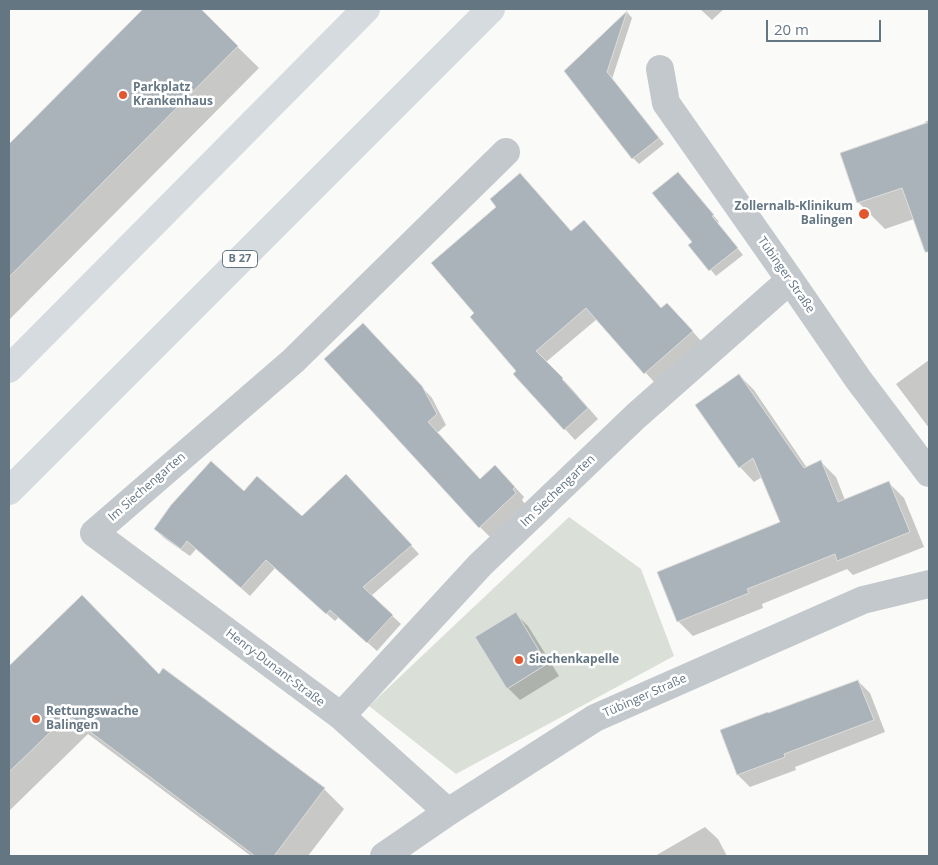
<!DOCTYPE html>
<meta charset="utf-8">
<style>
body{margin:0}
#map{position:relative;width:938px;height:865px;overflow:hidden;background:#fafaf8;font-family:"Open Sans",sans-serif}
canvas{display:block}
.frame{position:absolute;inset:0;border:10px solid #657683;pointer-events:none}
.scale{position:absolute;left:766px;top:20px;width:115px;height:22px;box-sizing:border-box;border:2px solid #657683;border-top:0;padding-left:6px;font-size:15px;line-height:18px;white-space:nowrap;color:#657683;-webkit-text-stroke:4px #fff;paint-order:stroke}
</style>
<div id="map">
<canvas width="938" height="865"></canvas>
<div class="frame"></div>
<div class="scale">20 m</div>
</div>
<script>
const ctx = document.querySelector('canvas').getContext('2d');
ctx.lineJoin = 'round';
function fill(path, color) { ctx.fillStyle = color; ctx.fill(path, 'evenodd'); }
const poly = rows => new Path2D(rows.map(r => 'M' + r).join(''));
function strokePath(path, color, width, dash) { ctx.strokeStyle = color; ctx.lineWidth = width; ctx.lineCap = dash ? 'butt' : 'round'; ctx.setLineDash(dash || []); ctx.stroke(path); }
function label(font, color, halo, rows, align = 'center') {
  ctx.font = font + ' "Open Sans",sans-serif'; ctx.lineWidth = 5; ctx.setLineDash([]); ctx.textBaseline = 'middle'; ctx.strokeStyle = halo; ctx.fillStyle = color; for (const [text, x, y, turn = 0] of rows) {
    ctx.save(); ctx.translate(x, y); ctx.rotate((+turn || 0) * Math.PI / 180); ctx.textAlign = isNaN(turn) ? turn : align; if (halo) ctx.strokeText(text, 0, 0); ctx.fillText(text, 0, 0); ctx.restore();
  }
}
const green = poly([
 [569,517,641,569,674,656,456,774,369,706]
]);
const shadow = poly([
 [145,9,199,9,259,68,9,320,9,145],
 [700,9,724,9,712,20],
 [627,12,632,18,612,79,664,144,639,164,633,158,566,71],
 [929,120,929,248,922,241,914,219,885,229,858,202,926,124,925,122],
 [683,180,719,222,717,223,743,255,716,276,690,245,693,242],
 [572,232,594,232,662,309,678,315,702,342,655,383,597,319,546,362,572,389,598,419,575,440,515,374,518,371],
 [373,335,432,398,446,425,437,433,480,480,505,476,524,497,522,500,525,504,490,537,480,527],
 [929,360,929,428,896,384],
 [739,375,754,390,807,468,821,462,836,477,845,500,889,483,904,498,924,547,853,575,847,569,762,604,763,608,693,636,678,621,781,523,762,477,754,482,740,467],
 [355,485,419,554,371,596,401,624,377,651,339,617,335,621,275,568,250,596,196,549,190,556,164,538,155,529,244,492,302,518],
 [82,597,160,675,324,789,344,809,308,856,251,856,88,734,9,811,9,668],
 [516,614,528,626,559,676,520,700,508,688],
 [858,681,870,693,885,732,795,767,796,770,750,787,738,775,769,714],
 [705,827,718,839,727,856,655,856]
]);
const building = poly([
 [143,9,201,9,238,46,9,277,9,144,143,9],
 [627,11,607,72,659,138,632,159,564,71,627,11],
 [929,122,929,252,925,252,902,188,857,203,840,153,929,122],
 [678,172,714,215,712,216,738,248,709,271,688,245,692,242,652,193,678,172],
 [520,173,571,231,584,220,661,308,667,303,693,331,644,374,586,308,536,351,563,378,562,379,588,408,564,430,513,374,516,371,470,317,474,313,431,263,496,207,490,199,520,173],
 [363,323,422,386,437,414,428,422,480,479,495,465,515,487,513,489,516,493,479,528,324,359,363,323],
 [739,374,804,468,821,460,838,502,889,481,910,532,837,561,835,554,747,589,749,593,677,622,657,572,780,522,753,458,739,468,695,405,739,374],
 [211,461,244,491,257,476,302,516,346,474,412,545,363,587,393,615,367,643,330,610,326,614,266,560,241,588,187,541,181,549,154,529,171,505,211,461],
 [82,595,159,674,163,668,325,788,274,856,255,856,68,715,9,772,9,666,82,595],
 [516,612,547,664,507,689,475,637,516,612],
 [858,680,874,720,784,754,785,757,737,775,720,730,768,712,768,713,858,680]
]);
const street = poly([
 [660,69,666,103,790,280,858,379,929,473],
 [341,716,480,565,636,416,790,280],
 [448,812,341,716,94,533,293,361,506,152],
 [384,856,448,812,595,718,863,600,929,584]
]);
const highway = poly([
 [9,369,366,9],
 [9,491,491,9]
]);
const markers = [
 [123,95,5,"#e4572e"],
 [864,214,6,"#e4572e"],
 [519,660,5,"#e4572e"],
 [36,719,5,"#e4572e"]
];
const shields = [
 [240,259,35]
];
const shieldNames = [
 ["B 27",240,259]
];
const poiNames = [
 ["Parkplatz",133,88],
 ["Krankenhaus",133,102],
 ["Zollernalb-Klinikum",853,207,"right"],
 ["Balingen",853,221,"right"],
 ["Siechenkapelle",529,660],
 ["Rettungswache",46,712],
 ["Balingen",46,726]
];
const streetNames = [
 ["Tübinger Straße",786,275,55],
 ["Im Siechengarten",147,487,-41],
 ["Im Siechengarten",558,491,-44],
 ["Henry-Dunant-Straße",275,668,37],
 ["Tübinger Straße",645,696,-24]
];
fill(green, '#dadfd7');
fill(shadow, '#0003');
fill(building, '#aab3b9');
strokePath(building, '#dcdcda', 1);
strokePath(street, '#c3c8cc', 28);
strokePath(highway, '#d6dbdf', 28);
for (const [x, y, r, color] of markers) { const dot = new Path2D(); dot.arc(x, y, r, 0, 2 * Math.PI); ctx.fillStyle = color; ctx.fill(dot); strokePath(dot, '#fff', 2); }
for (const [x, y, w] of shields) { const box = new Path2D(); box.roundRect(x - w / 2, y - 8.5, w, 17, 4); ctx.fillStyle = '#fff'; ctx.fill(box); strokePath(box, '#657683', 1); }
label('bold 11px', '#657683', null, shieldNames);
label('bold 12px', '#657683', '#fff', poiNames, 'left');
label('12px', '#657683', '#fff', streetNames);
</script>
